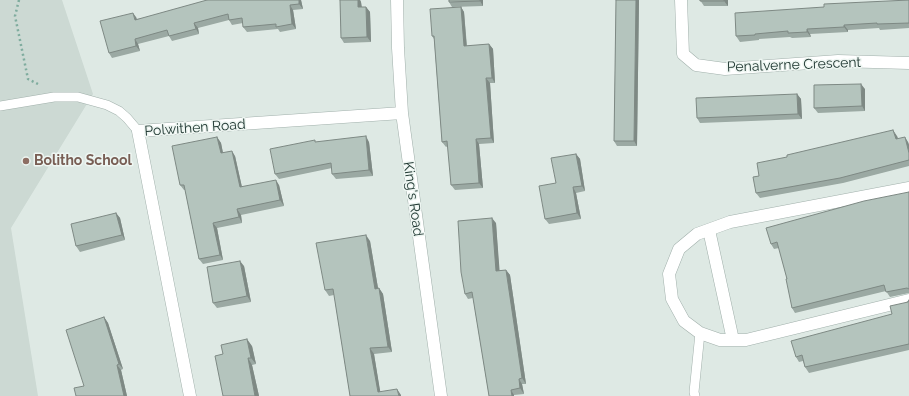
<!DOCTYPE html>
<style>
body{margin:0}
canvas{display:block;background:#dee9e4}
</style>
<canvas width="909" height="396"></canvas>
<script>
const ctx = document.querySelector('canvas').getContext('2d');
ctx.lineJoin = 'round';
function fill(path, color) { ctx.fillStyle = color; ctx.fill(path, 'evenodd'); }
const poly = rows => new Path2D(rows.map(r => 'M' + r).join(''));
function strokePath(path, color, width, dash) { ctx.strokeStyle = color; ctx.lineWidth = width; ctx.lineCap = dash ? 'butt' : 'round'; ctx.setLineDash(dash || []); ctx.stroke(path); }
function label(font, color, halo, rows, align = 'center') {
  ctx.font = font + ' Raleway,sans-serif'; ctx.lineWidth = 3; ctx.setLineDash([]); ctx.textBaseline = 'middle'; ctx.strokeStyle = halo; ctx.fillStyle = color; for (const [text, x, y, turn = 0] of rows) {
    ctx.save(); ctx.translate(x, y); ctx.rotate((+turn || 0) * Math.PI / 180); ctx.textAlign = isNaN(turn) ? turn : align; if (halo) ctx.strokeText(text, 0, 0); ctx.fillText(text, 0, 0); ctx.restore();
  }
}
const built = poly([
 [0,0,62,0,93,94,11,228,38,396,0,396]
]);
const path = poly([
 [19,0,15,16,28,79,38,84]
]);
const lane = poly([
 [0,106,54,97,78,97,107,105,119,111,127,118,138,131],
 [695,396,694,392,700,333]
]);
const street = poly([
 [397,0,398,48,402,113,441,396],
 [681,0,683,54,696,65,725,69,838,61,909,63],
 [909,188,730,222,697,234,679,249,669,274,672,299,684,321,700,333,720,340,746,340,909,300],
 [709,230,733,340],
 [190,396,138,131,402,113]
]);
const wall = poly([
 [301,0,303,9,293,10,296,29,280,32,278,29,247,32,243,27,243,23,232,25,229,20,198,28,199,34,172,41,169,36,138,44,140,51,112,58,109,53,136,17,137,19],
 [340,0,360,0,361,2,362,7,366,7,370,12,371,42,344,43,341,38],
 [449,0,483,0,483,6,452,7,449,2],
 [616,0,639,0,637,146,617,146,614,141],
 [700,0,728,0,728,6,704,6],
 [909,0,909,28,880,30,879,28,848,30,848,32,810,34,811,37,792,38,790,37,759,39,759,40,740,42,736,36,824,7],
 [461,7,464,12,467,46,489,44,493,49,495,83,490,83,494,143,479,144,483,188,455,190,451,185,448,146,446,147,442,142,434,39,432,36],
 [865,89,865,111,818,113,814,108],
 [797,94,801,99,802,119,700,123,697,118],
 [897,136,898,138,908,142,909,145,909,166,843,183,760,198,756,193,759,176],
 [217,137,221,143,223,153,235,156,242,187,279,185,284,206,241,215,242,223,217,228,223,260,203,264,199,259,185,190,184,190,180,185],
 [316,142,369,142,373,176,336,179,332,174,332,168,279,179,275,174],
 [576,154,580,159,585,191,576,193,581,219,549,224,545,219,556,183],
 [909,192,909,293,890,297,886,291,795,313,792,308,787,279,779,248,774,249,771,244],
 [116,213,120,218,125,240,80,252,76,246],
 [496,223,499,271,506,270,510,275,526,384,522,384,524,394,514,395,514,396,489,396,473,298,468,299,465,294],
 [370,241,378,288,379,288,383,294,392,352,374,354,380,392,401,395,350,396,334,295,329,296,325,290],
 [244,266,251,302,217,308,213,303],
 [909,300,909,350,809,373,805,367,803,361,799,362,796,357,892,314],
 [104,317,108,323,123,369,121,370,127,396,76,396,84,386],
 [252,346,256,364,252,365,259,396,223,396,223,354]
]);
const shadedWall = poly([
 [299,0,301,0,303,9,299,4],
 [358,0,360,0,361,2,362,12,358,7],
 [480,0,483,0,483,6,480,1],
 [636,0,639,0,637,146,634,141],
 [724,0,728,0,728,6,724,1],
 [290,5,293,10,296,29,292,24],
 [366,7,370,12,371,42,367,37],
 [461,7,464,12,467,51,464,46],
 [133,13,136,17,138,25,135,20],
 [194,23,198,28,199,34,196,29],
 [844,25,848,30,848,32,844,27],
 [807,29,810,34,811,37,807,32],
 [135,39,138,44,140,51,136,46],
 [489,44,493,49,495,83,492,78],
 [486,78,490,83,494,143,491,138],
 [861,84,865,89,865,111,862,106],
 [797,94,801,99,802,119,798,114],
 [893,130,897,136,899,144,896,139],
 [366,136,369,142,373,176,369,170],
 [217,137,221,143,224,158,221,153],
 [905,137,908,142,909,145,909,153],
 [476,139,479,144,483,188,479,183],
 [232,151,235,156,243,192,240,187],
 [576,154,580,159,585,191,582,186],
 [276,180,279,185,284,206,280,200],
 [573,187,576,193,581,219,577,213],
 [237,209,241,215,242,223,239,217],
 [116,213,120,218,125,240,122,235],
 [492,218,496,223,500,276,496,271],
 [213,223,217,228,223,260,220,255],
 [366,235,370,241,379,294,375,289],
 [240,261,244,266,251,302,247,296],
 [506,270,510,275,526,384,522,378],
 [379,288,383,294,392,352,388,347],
 [104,317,108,323,123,369,119,364],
 [247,339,252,346,256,364,251,358],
 [370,348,374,354,381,396,378,392],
 [248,358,252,365,259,396,255,396],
 [117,365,121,370,127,396,124,396],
 [519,379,522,384,524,394,520,388],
 [397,389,401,395,401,396,399,396],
 [511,390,514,395,514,396,512,396]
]);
const building = poly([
 [207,0,299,0,299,4,290,5,292,24,276,27,276,24,243,27,242,18,229,20,228,14,194,23,196,29,169,36,167,30,135,39,136,46,109,53,100,21,133,13,135,20,207,0],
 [340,0,358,0,358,7,366,7,367,37,341,38,340,0],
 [449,0,480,0,480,1,449,2,449,0],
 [616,0,636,0,634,141,614,141,616,0],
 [700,0,724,0,724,1,700,1,700,0],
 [909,0,909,23,877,24,877,23,844,25,844,27,807,29,807,32,788,33,788,31,755,34,755,35,736,36,735,13,824,7,824,4,909,0],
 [461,7,464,46,489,44,492,78,486,78,491,138,476,139,479,183,451,185,447,141,442,142,434,36,432,36,430,9,461,7],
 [861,84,862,106,814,108,814,85,861,84],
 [797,94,798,114,697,118,696,98,797,94],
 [893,130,896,139,905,137,909,153,909,160,840,178,756,193,753,177,759,176,757,163,787,157,787,155,893,130],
 [366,136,369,170,332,174,331,163,275,174,270,149,315,140,315,142,366,136],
 [217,137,221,153,232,151,240,187,276,180,280,200,237,209,239,217,213,223,220,255,199,259,184,185,180,185,172,146,217,137],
 [576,154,582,186,573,187,577,213,545,219,539,186,556,183,551,158,576,154],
 [909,192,909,289,907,288,886,292,884,285,792,308,786,279,787,279,777,242,771,244,766,228,864,201,909,192],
 [116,213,122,235,76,246,71,224,116,213],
 [492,218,496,271,506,270,522,378,519,379,520,388,511,390,512,396,489,396,472,292,465,294,461,272,458,221,492,218],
 [366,235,375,289,379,288,388,347,370,348,378,392,397,389,399,396,350,396,333,289,325,290,316,243,366,235],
 [240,261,247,296,213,303,207,267,240,261],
 [909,300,909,344,805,367,802,355,796,357,791,341,892,314,890,306,908,302,909,300],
 [104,317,119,364,117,365,124,396,76,396,74,388,84,386,66,330,104,317],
 [247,339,251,358,248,358,255,396,223,396,215,356,223,354,221,345,247,339]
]);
const markers = [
 [26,161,4,"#8d6e63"]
];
const streetNames = [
 ["Penalverne Crescent",794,65,-2],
 ["Polwithen Road",195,128,-4],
 ["King's Road",413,199,82]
];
const educationNames = [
 ["Bolitho School",34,161]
];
fill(built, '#ccd9d3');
strokePath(lane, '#a1b0ab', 10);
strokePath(street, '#a1b0ab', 13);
strokePath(path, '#7fac9e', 2.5, [2, 3]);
strokePath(lane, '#fff', 9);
strokePath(street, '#fff', 12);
fill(wall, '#9ba9a3');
fill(shadedWall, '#7e8984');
fill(building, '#b4c4bd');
strokePath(building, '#7e8984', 1);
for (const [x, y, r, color] of markers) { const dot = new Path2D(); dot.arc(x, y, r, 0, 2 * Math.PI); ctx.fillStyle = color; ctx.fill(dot); strokePath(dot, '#eef6f2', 1.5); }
label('14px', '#203832', '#eef6f2', streetNames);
label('bold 14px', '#785e54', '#eef6f2', educationNames, 'left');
</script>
